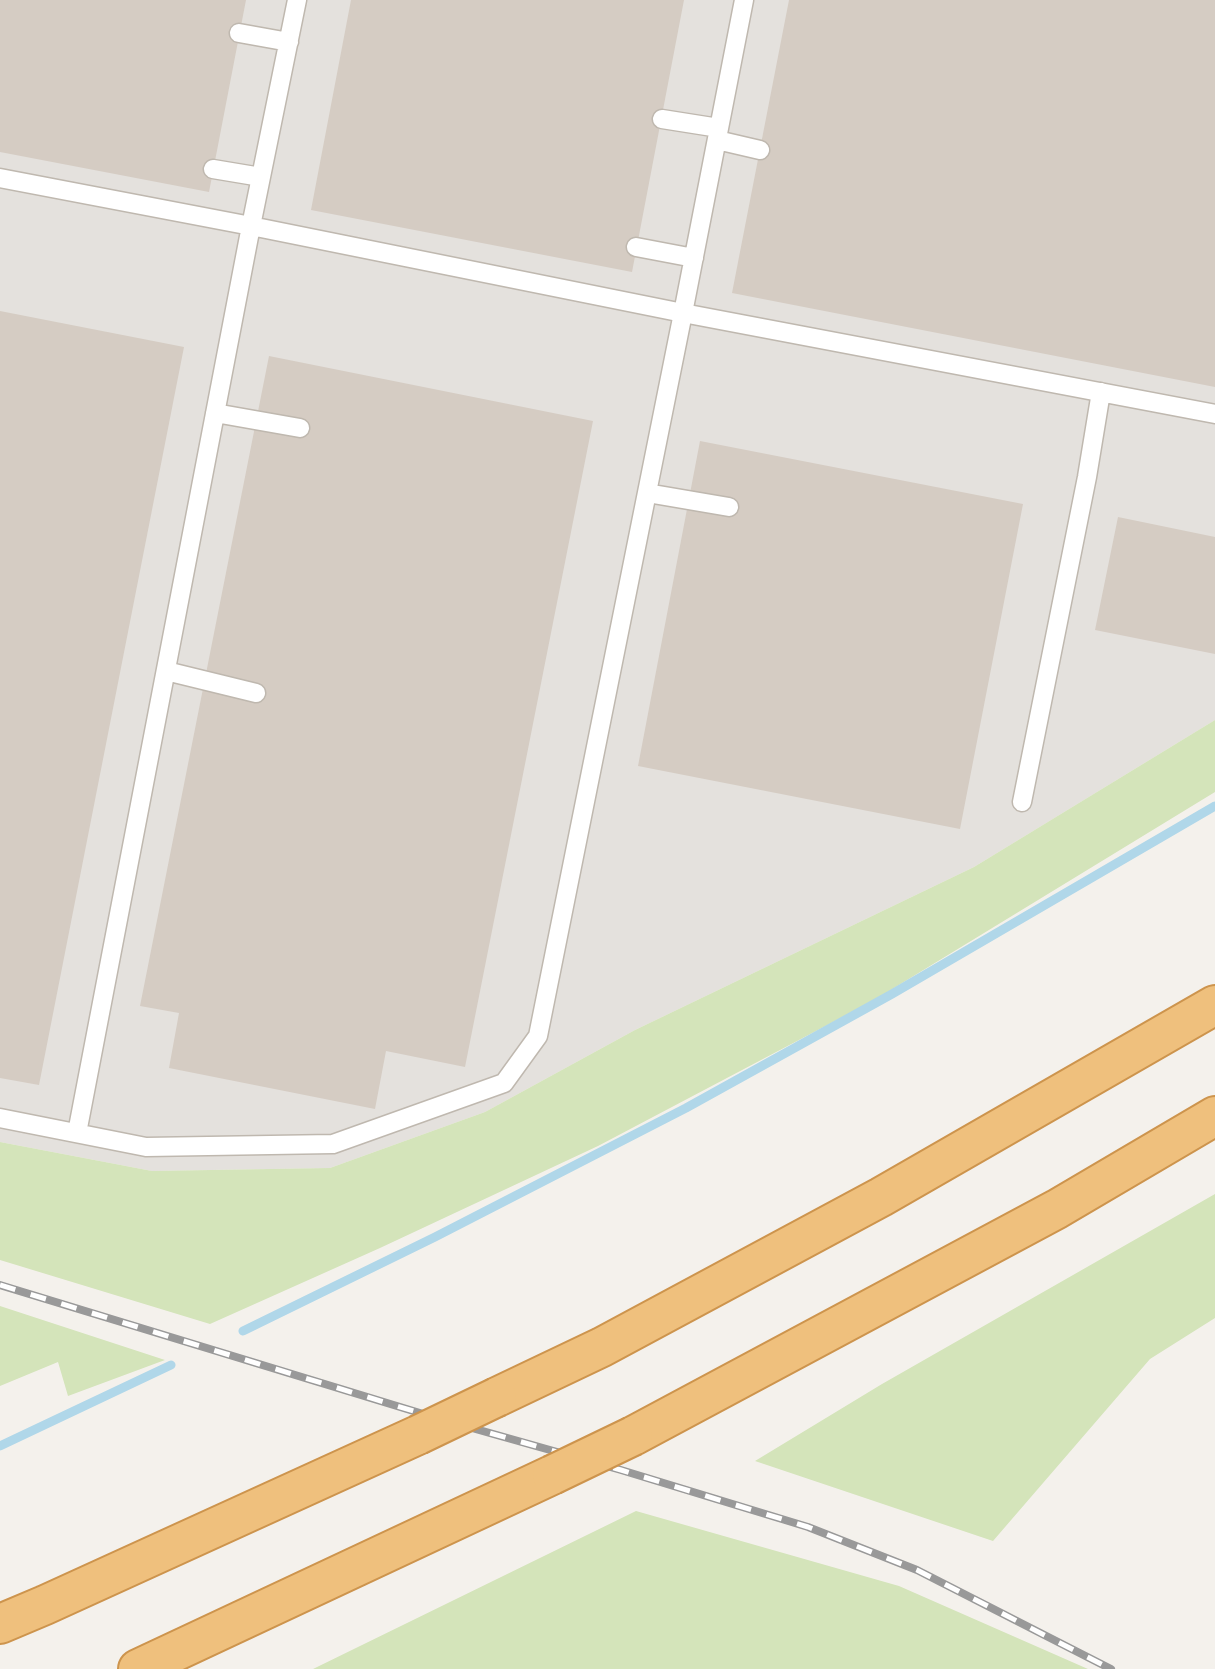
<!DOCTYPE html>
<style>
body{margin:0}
canvas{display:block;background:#f4f1ec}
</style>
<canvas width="1215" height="1669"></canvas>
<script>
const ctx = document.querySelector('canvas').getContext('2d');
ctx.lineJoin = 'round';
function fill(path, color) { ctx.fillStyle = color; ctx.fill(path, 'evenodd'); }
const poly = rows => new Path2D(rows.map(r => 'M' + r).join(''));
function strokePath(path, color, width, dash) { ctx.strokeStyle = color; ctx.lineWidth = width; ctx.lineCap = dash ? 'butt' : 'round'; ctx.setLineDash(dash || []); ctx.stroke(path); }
const industrial = poly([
 [0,0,1215,0,1215,720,974,867,635,1030,485,1112,330,1168,152,1171,0,1142]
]);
const green = poly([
 [1215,720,1215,792,871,1002,598,1146,380,1248,210,1324,0,1260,0,1142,152,1171,330,1168,485,1112,635,1030,974,867],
 [1215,1194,1215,1318,1150,1359,993,1541,755,1461,882,1384],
 [0,1306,165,1360,68,1396,58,1362,0,1386],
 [636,1511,899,1586,1088,1669,313,1669]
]);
const stream = poly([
 [243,1331,435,1237,686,1108,892,994,1215,806],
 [0,1446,171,1365]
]);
const building = poly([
 [0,0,246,0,209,192,0,152],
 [351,0,684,0,632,272,311,210],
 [789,0,1215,0,1215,387,732,293],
 [0,311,184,347,39,1085,0,1078],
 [269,356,593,421,465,1067,386,1051,375,1109,169,1068,179,1013,140,1006],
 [700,441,1023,504,960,829,638,766],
 [1118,517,1215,537,1215,654,1095,630]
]);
const lane = poly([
 [239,33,289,42],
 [662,119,719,128],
 [717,140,760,150],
 [213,169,261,177],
 [0,178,251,226,683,313,1215,414],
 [636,247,694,258],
 [215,413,300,428],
 [647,493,729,507],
 [166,671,256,693],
 [1022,802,1087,477,1101,392],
 [0,1118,146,1147,333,1144,504,1083,538,1036,683,313,744,0],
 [77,1133,251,226,297,0]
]);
const highway = poly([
 [497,1397,602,1347,881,1197,1215,1005],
 [633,1436,1057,1209,1215,1116],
 [0,1624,45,1605,418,1435],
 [138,1669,552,1475]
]);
const rail = poly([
 [0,1285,433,1417,621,1470,808,1527,917,1570,1111,1669]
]);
const highwayBridge = poly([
 [418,1435,497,1397],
 [552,1475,633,1436]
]);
fill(industrial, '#e4e1dd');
fill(green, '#d4e4ba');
strokePath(stream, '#b0d7e9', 9);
fill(building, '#d5ccc3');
strokePath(lane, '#bfb8af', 21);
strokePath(highway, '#cd944d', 42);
strokePath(lane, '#fff', 18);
strokePath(highway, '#efc07d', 38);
strokePath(rail, '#999', 8);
strokePath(rail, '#fff', 5, [16]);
strokePath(highwayBridge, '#cd944d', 42, []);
strokePath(highwayBridge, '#efc07d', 38);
</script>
